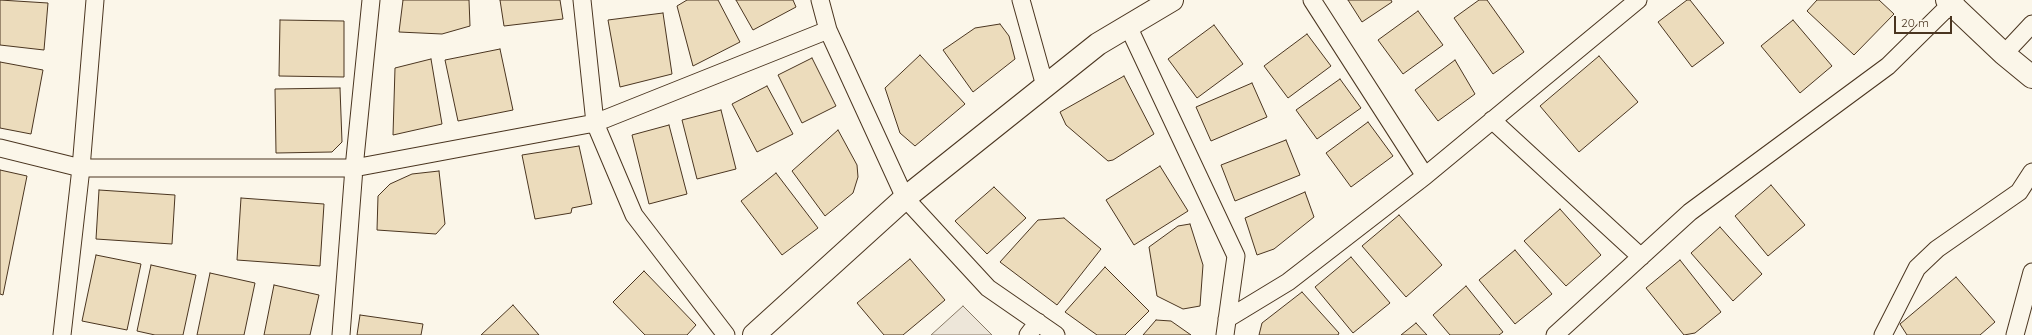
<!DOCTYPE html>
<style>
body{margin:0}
#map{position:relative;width:2032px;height:335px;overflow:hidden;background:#fbf6e9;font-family:Quicksand,sans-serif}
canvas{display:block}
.scale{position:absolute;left:1894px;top:16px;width:58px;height:18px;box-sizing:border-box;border:2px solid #4a3520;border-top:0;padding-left:5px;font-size:12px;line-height:14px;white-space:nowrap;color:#4a3520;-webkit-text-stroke:3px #fbf6e9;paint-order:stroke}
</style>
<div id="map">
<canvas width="2032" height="335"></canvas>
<div class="scale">20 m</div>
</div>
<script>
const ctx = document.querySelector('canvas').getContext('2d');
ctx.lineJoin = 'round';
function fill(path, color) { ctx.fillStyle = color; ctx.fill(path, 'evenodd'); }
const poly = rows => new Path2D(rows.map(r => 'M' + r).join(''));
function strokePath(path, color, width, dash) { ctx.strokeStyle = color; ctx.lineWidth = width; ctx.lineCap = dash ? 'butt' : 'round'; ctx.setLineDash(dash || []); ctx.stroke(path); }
const green = poly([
 [963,306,992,335,931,335,963,306]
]);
const building = poly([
 [0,0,48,3,44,50,0,45,0,0],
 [403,0,469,0,470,26,442,34,399,32,403,0],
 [500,0,560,0,563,19,504,26,500,0],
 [687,0,718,0,740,42,693,66,677,6,687,0],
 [736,0,793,0,796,7,753,30,736,0],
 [1348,0,1391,0,1392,2,1362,22,1348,0],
 [1479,0,1487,0,1524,52,1493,74,1454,18,1479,0],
 [1687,0,1690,0,1724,43,1692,67,1658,22,1687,0],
 [1817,0,1879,0,1894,14,1854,55,1807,11,1817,0],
 [1418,11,1443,45,1403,74,1378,40,1418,11],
 [663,13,672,74,620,87,608,20,663,13],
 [280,20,344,21,344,77,279,76,280,20],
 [1793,20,1832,66,1800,93,1761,46,1793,20],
 [1000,24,1009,36,1015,59,973,92,943,50,975,28,1000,24],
 [1214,25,1243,64,1197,98,1168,59,1214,25],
 [1307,34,1331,66,1288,98,1264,66,1307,34],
 [500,49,513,110,458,121,445,60,500,49],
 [920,55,965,104,915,146,900,133,885,88,920,55],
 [1599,56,1638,102,1579,152,1540,106,1599,56],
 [812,58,836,106,802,123,778,75,812,58],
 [431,59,442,124,393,135,395,68,431,59],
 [1455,60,1475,94,1438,121,1415,90,1455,60],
 [0,62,43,70,31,134,0,128,0,62],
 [1124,76,1154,134,1113,160,1108,161,1066,125,1060,112,1124,76],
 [1340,79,1361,108,1317,139,1296,110,1340,79],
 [1252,83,1267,117,1211,141,1196,107,1252,83],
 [767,86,793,134,757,152,732,104,767,86],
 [340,88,342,142,332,152,276,153,275,89,340,88],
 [721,110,736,169,697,179,682,120,721,110],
 [1368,122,1393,156,1351,187,1326,153,1368,122],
 [669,125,687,194,649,204,632,135,669,125],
 [838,130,857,165,858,177,853,193,825,216,792,171,838,130],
 [1286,140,1300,175,1235,201,1221,165,1286,140],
 [579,146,592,204,572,208,571,213,535,219,522,155,579,146],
 [1160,166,1188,211,1134,245,1106,200,1160,166],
 [0,170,27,176,3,295,0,294,0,170],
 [439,171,445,224,436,234,377,230,378,196,390,184,412,174,439,171],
 [776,173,818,228,782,255,741,201,776,173],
 [1771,185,1805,225,1768,256,1735,216,1771,185],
 [994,187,1026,218,987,254,955,221,994,187],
 [99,190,175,195,172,244,96,239,99,190],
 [1305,192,1314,217,1274,249,1257,255,1245,218,1305,192],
 [241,198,324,204,320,266,237,260,241,198],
 [1560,209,1601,255,1566,286,1524,241,1560,209],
 [1399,215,1442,265,1406,297,1362,246,1399,215],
 [1064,218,1101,249,1057,305,1000,262,1038,220,1064,218],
 [1190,224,1203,265,1200,306,1183,309,1157,296,1149,247,1178,226,1190,224],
 [1720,227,1762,274,1733,301,1691,253,1720,227],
 [1515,250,1552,294,1515,324,1479,280,1515,250],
 [96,255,141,264,127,330,82,321,96,255],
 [1351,257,1390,303,1353,333,1315,287,1351,257],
 [910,259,945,300,903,335,884,335,857,303,910,259],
 [1680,260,1721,312,1695,333,1684,335,1646,288,1680,260],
 [151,265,196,275,183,335,155,335,137,331,151,265],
 [1105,267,1149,311,1125,335,1097,335,1065,312,1105,267],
 [644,271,696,325,687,335,645,335,613,302,644,271],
 [210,273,255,283,244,335,197,335,210,273],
 [1956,277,1995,322,1980,335,1907,335,1900,324,1956,277],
 [274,285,319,295,310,335,264,335,274,285],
 [1466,286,1503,332,1499,335,1450,335,1433,315,1466,286],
 [1302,292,1339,333,1338,335,1259,335,1262,323,1302,292],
 [513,305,539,335,481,335,513,305],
 [360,315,423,324,421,335,357,335,360,315],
 [1156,320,1171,321,1191,335,1143,335,1156,320],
 [1416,323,1427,335,1401,335,1416,323]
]);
const minor = poly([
 [582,0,595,123,634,215,726,335],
 [820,0,828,30,905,198,988,288,1056,335],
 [1021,0,1045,86],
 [1312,0,1425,176],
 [1128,26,1236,256,1225,335],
 [2004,54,2032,24],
 [1492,120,1641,257],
 [0,148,81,168,354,168,595,123,828,30],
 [1227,319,1288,282,1425,176,1638,0],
 [62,335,81,168,95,0],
 [341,335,354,168,371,0],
 [1028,335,1038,322],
 [1555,335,1690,212,1888,66,1955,0],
 [1883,335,1917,268,1937,249,2019,192,2032,172],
 [2015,335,2032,272]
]);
const tertiary = poly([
 [1947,0,2004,54,2032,77],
 [754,335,905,198,1098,44,1172,0]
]);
fill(green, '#ede6d9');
strokePath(green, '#887966', 1);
fill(building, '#ecdcbc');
strokePath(building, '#4a3520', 1);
strokePath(minor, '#4a3520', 19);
strokePath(tertiary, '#4a3520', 24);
strokePath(minor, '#fbf6e9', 17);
strokePath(tertiary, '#fbf6e9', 22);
</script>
